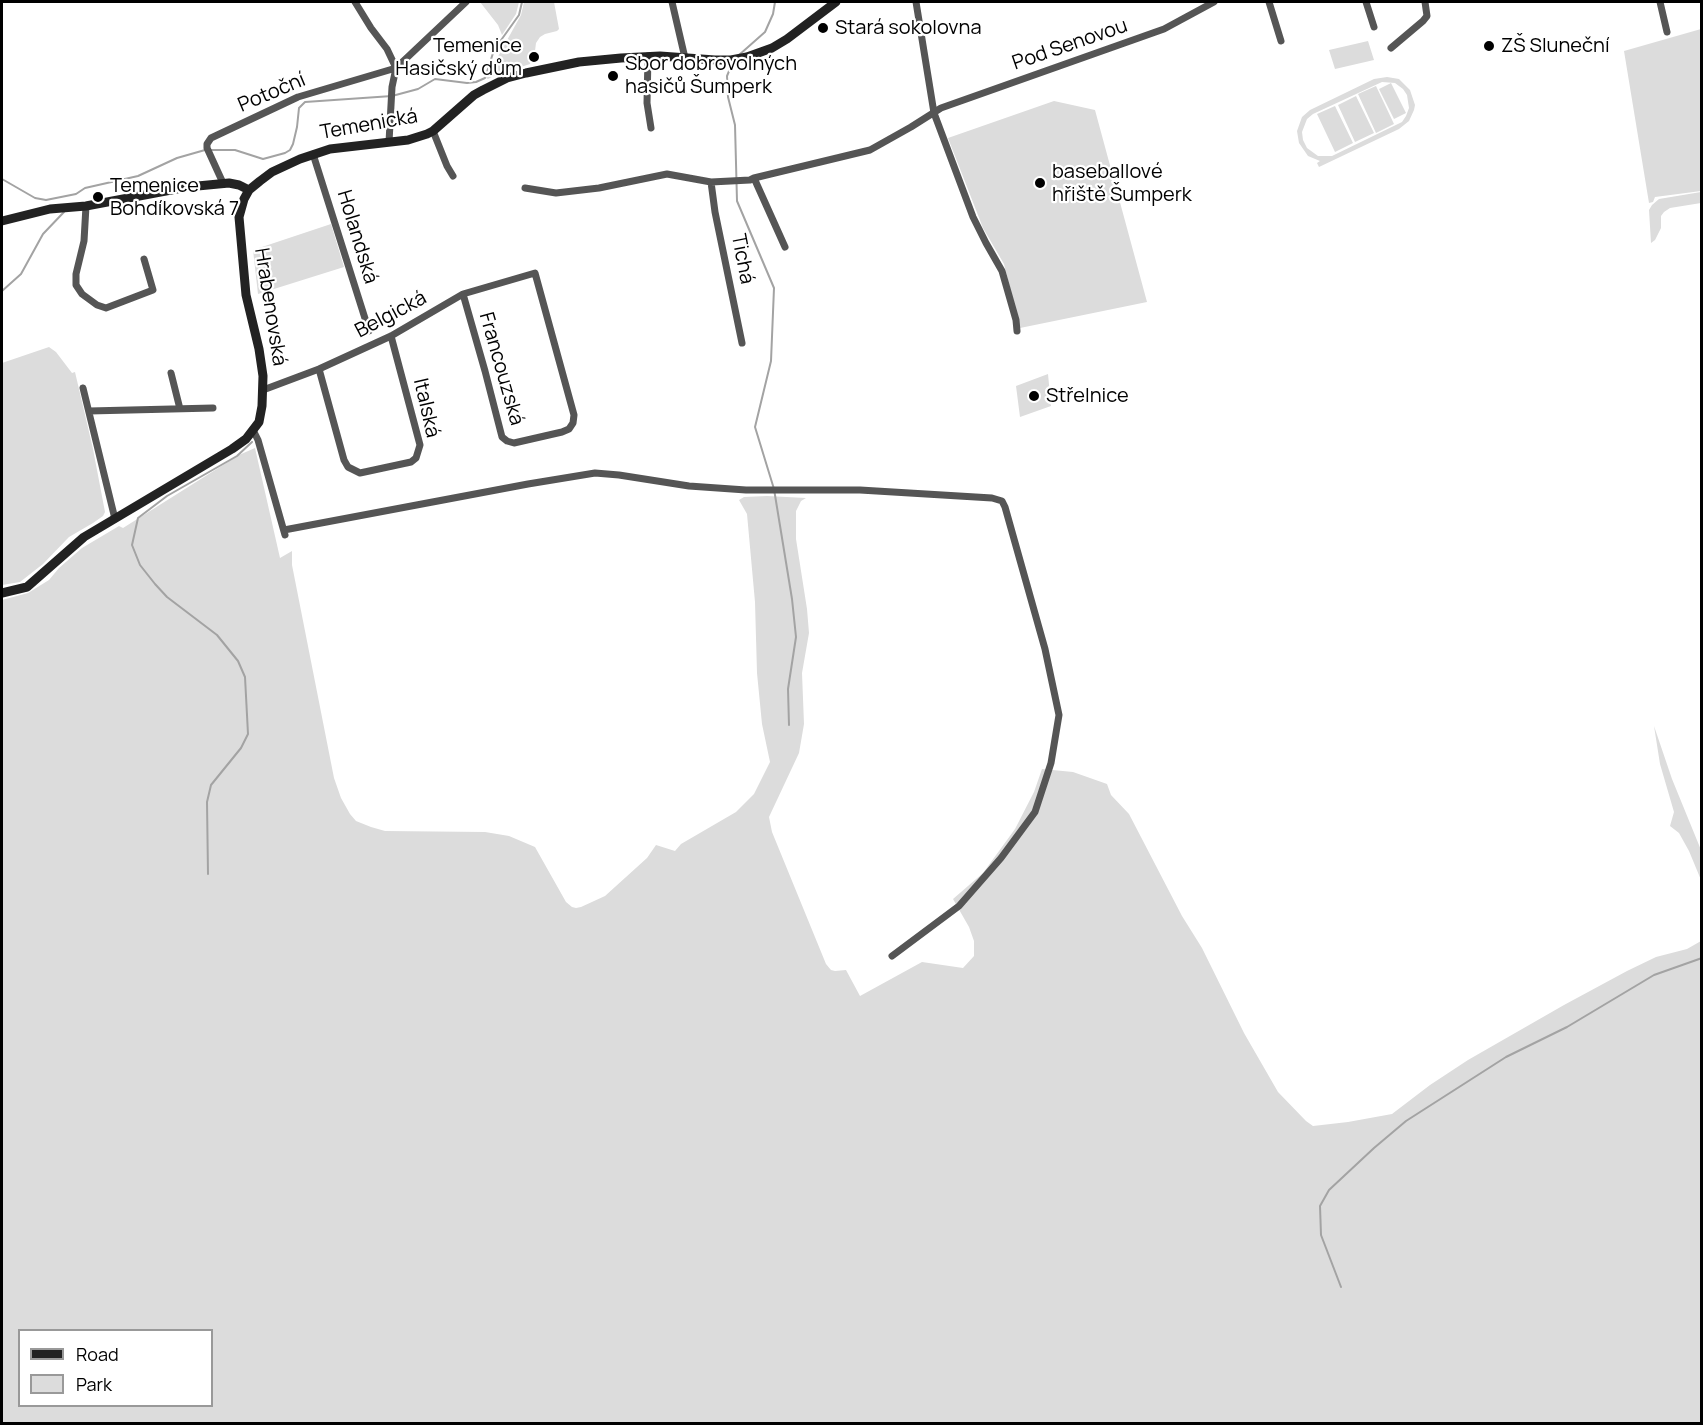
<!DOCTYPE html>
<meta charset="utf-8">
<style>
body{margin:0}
#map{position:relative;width:1703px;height:1425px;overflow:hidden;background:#fff;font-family:Manrope,sans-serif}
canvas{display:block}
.frame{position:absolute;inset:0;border:3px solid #000;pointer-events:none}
.legend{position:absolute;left:18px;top:1329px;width:195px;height:78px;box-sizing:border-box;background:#fff;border:2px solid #999;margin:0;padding:8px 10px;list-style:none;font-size:18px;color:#000}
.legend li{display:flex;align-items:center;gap:12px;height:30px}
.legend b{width:30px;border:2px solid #999}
</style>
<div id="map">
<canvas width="1703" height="1425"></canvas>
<div class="frame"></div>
<ul class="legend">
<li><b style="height:8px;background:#222"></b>Road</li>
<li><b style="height:16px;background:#dcdcdc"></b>Park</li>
</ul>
</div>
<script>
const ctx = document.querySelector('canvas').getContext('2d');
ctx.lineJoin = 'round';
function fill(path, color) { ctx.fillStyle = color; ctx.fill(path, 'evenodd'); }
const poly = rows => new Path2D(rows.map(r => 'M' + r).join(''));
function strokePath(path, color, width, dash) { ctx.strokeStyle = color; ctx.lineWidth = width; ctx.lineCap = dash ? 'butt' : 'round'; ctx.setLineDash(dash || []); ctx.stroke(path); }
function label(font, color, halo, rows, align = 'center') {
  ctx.font = font + ' Manrope,sans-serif'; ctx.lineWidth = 4.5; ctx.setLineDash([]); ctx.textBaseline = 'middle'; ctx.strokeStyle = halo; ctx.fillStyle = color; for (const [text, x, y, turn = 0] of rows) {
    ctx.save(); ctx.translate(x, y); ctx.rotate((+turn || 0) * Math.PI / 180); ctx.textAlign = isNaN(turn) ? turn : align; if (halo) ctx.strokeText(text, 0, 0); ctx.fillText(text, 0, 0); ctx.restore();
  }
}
const green = poly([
 [480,2,519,2,516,14,502,35,498,25],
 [524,2,554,2,559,29,557,31,545,34,540,37,536,43,535,51,530,53,529,57,532,59,530,64,496,75,488,79,486,78,521,15],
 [1701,29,1701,191,1655,197,1653,202,1649,203,1624,51],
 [1368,41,1374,60,1335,69,1329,50],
 [1387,77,1399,79,1410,90,1415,105,1414,110,1409,121,1399,129,1319,167,1317,163,1320,161,1308,156,1299,143,1297,131,1302,117,1310,110,1374,79],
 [1382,82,1395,83,1403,89,1407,95,1409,108,1406,116,1402,122,1332,156,1318,156,1307,148,1303,140,1302,132,1307,119,1313,114],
 [1391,83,1406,113,1394,119,1379,89],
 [1376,86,1394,124,1376,133,1358,94],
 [1356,96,1374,133,1355,142,1338,105],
 [1054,101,1095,110,1147,302,1020,328,1004,264,983,228,948,138],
 [1335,106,1353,143,1335,152,1317,114],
 [1701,192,1701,203,1670,208,1664,212,1661,216,1661,228,1655,240,1651,243,1649,210,1652,205,1659,199],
 [331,224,344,267,258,294,253,250],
 [49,347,56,352,72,373,75,372,93,449,105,512,103,516,93,523,69,537,43,564,20,582,2,585,2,363],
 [1048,374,1051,406,1020,417,1016,386],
 [255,448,280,558,292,551,292,565,334,778,341,798,350,814,356,821,371,827,385,831,485,832,509,836,535,847,566,902,572,907,576,908,581,907,605,896,647,858,656,845,675,851,681,844,736,812,754,794,770,762,762,724,757,673,755,602,747,514,739,500,744,497,767,496,806,498,801,501,796,511,796,539,807,609,809,633,802,673,804,724,799,753,769,817,772,832,826,964,831,970,835,971,846,970,860,996,922,962,963,968,974,956,974,941,969,927,953,899,983,873,1015,829,1034,792,1042,769,1073,772,1107,784,1111,795,1129,814,1182,916,1202,948,1244,1033,1278,1092,1306,1121,1313,1126,1348,1122,1392,1114,1430,1085,1468,1060,1564,1005,1627,971,1656,957,1687,949,1701,941,1701,1423,2,1424,2,600,28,593,49,580,59,568,82,548,119,526,123,528,239,455],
 [20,1330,212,1330,212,1406,20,1406],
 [1654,726,1672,779,1701,850,1701,880,1689,851,1679,833,1670,826,1674,812,1660,764]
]);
const stream = poly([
 [739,55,765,32,773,14,775,2],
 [732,64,727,76,728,97,735,125,737,201,774,288,771,361,755,427,774,489,792,599,796,637,788,689,789,725],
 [211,150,235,150,263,159,285,153,290,150,293,144,297,127,299,108,305,102,392,96,418,89,435,79,467,83,476,82,485,78,494,50,519,15,522,2],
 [2,179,35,198,46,200,76,194,85,188,138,176,177,158,205,150],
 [2,291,21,274,43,234,64,212],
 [208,874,207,802,211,785,241,748,248,734,245,677,238,661,217,635,167,597,155,584,140,565,132,545,138,518,167,496,237,456,252,442],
 [1341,1287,1321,1235,1320,1206,1329,1190,1374,1148,1406,1121,1506,1057,1567,1027,1654,975,1702,958]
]);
const street = poly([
 [355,2,371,28,387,49,396,68,392,87,389,142],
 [672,2,685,58],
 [916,2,934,113,973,217,986,243,1002,271,1016,320,1017,331],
 [1269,2,1281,41],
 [1366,2,1374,27],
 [1660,2,1667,32],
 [1391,48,1423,21,1427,16,1425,2],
 [648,56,647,103,651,128],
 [433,131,447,166,453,176],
 [313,154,369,331],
 [754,178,785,247],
 [711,182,715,212,742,343],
 [223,183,207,148,207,144,211,138,298,97,396,68,466,2],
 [525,188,556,193,599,188,667,174,711,182,750,180,754,178,870,150,911,127,941,108,1164,29,1214,2],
 [86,206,84,241,76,274,76,285,82,294,97,305,106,308,153,290,144,259],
 [319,369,344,460,348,467,360,473,411,462,416,458,420,445,391,336],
 [171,373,180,409],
 [83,388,115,519],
 [263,390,319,369,391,336,463,294,535,273,574,415,573,423,569,429,562,432,514,443,507,441,502,437,485,371,463,294],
 [89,411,213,408],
 [253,430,258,440,285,535],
 [284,530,528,484,595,473,619,475,689,486,746,490,860,490,992,498,1002,501,1005,507,1045,649,1059,715,1051,763,1035,812,1001,858,959,906,892,956]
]);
const secondary = poly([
 [2,221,50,209,86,206,187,187,229,183,239,185,249,190],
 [2,593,27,587,84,537,232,449,246,439,259,422,262,406,263,376,259,349,246,295,239,217,244,199,249,190,260,181,272,172,300,159,330,149,408,140,427,134,433,131,474,95,483,90,507,78,526,73,579,62,621,58,660,56,715,60,731,60,747,57,772,48,787,39,836,2]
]);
const markers = [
 [823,28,6,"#000"],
 [1489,46,6,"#000"],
 [534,57,6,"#000"],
 [613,76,6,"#000"],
 [1040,183,6,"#000"],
 [98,197,6,"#000"],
 [1034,396,6,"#000"]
];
const poiNames = [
 ["Stará sokolovna",835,28],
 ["Temenice",522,46,"right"],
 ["Hasičský dům",522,69,"right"],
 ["ZŠ Sluneční",1501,46],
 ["Sbor dobrovolných",625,64],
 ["hasičů Šumperk",625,87],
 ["baseballové",1052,172],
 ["hřiště Šumperk",1052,195],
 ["Temenice",110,186],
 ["Bohdíkovská 7",110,209],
 ["Střelnice",1046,396]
];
const streetNames = [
 ["Pod Senovou",1070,45,-19],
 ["Potoční",272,93,-23],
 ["Temenická",369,125,-10],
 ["Holandská",357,237,73],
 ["Tichá",742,259,79],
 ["Hrabenovská",270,307,81],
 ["Belgická",391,315,-28],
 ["Francouzská",501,369,74],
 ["Italská",426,408,77]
];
fill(green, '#dcdcdc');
strokePath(stream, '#a3a3a3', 2);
strokePath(street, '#555', 7);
strokePath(secondary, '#222', 9);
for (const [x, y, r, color] of markers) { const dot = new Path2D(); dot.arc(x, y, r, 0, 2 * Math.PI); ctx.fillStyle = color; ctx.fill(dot); strokePath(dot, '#fff', 2); }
label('20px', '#000', '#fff', poiNames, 'left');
label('20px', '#000', '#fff', streetNames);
</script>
